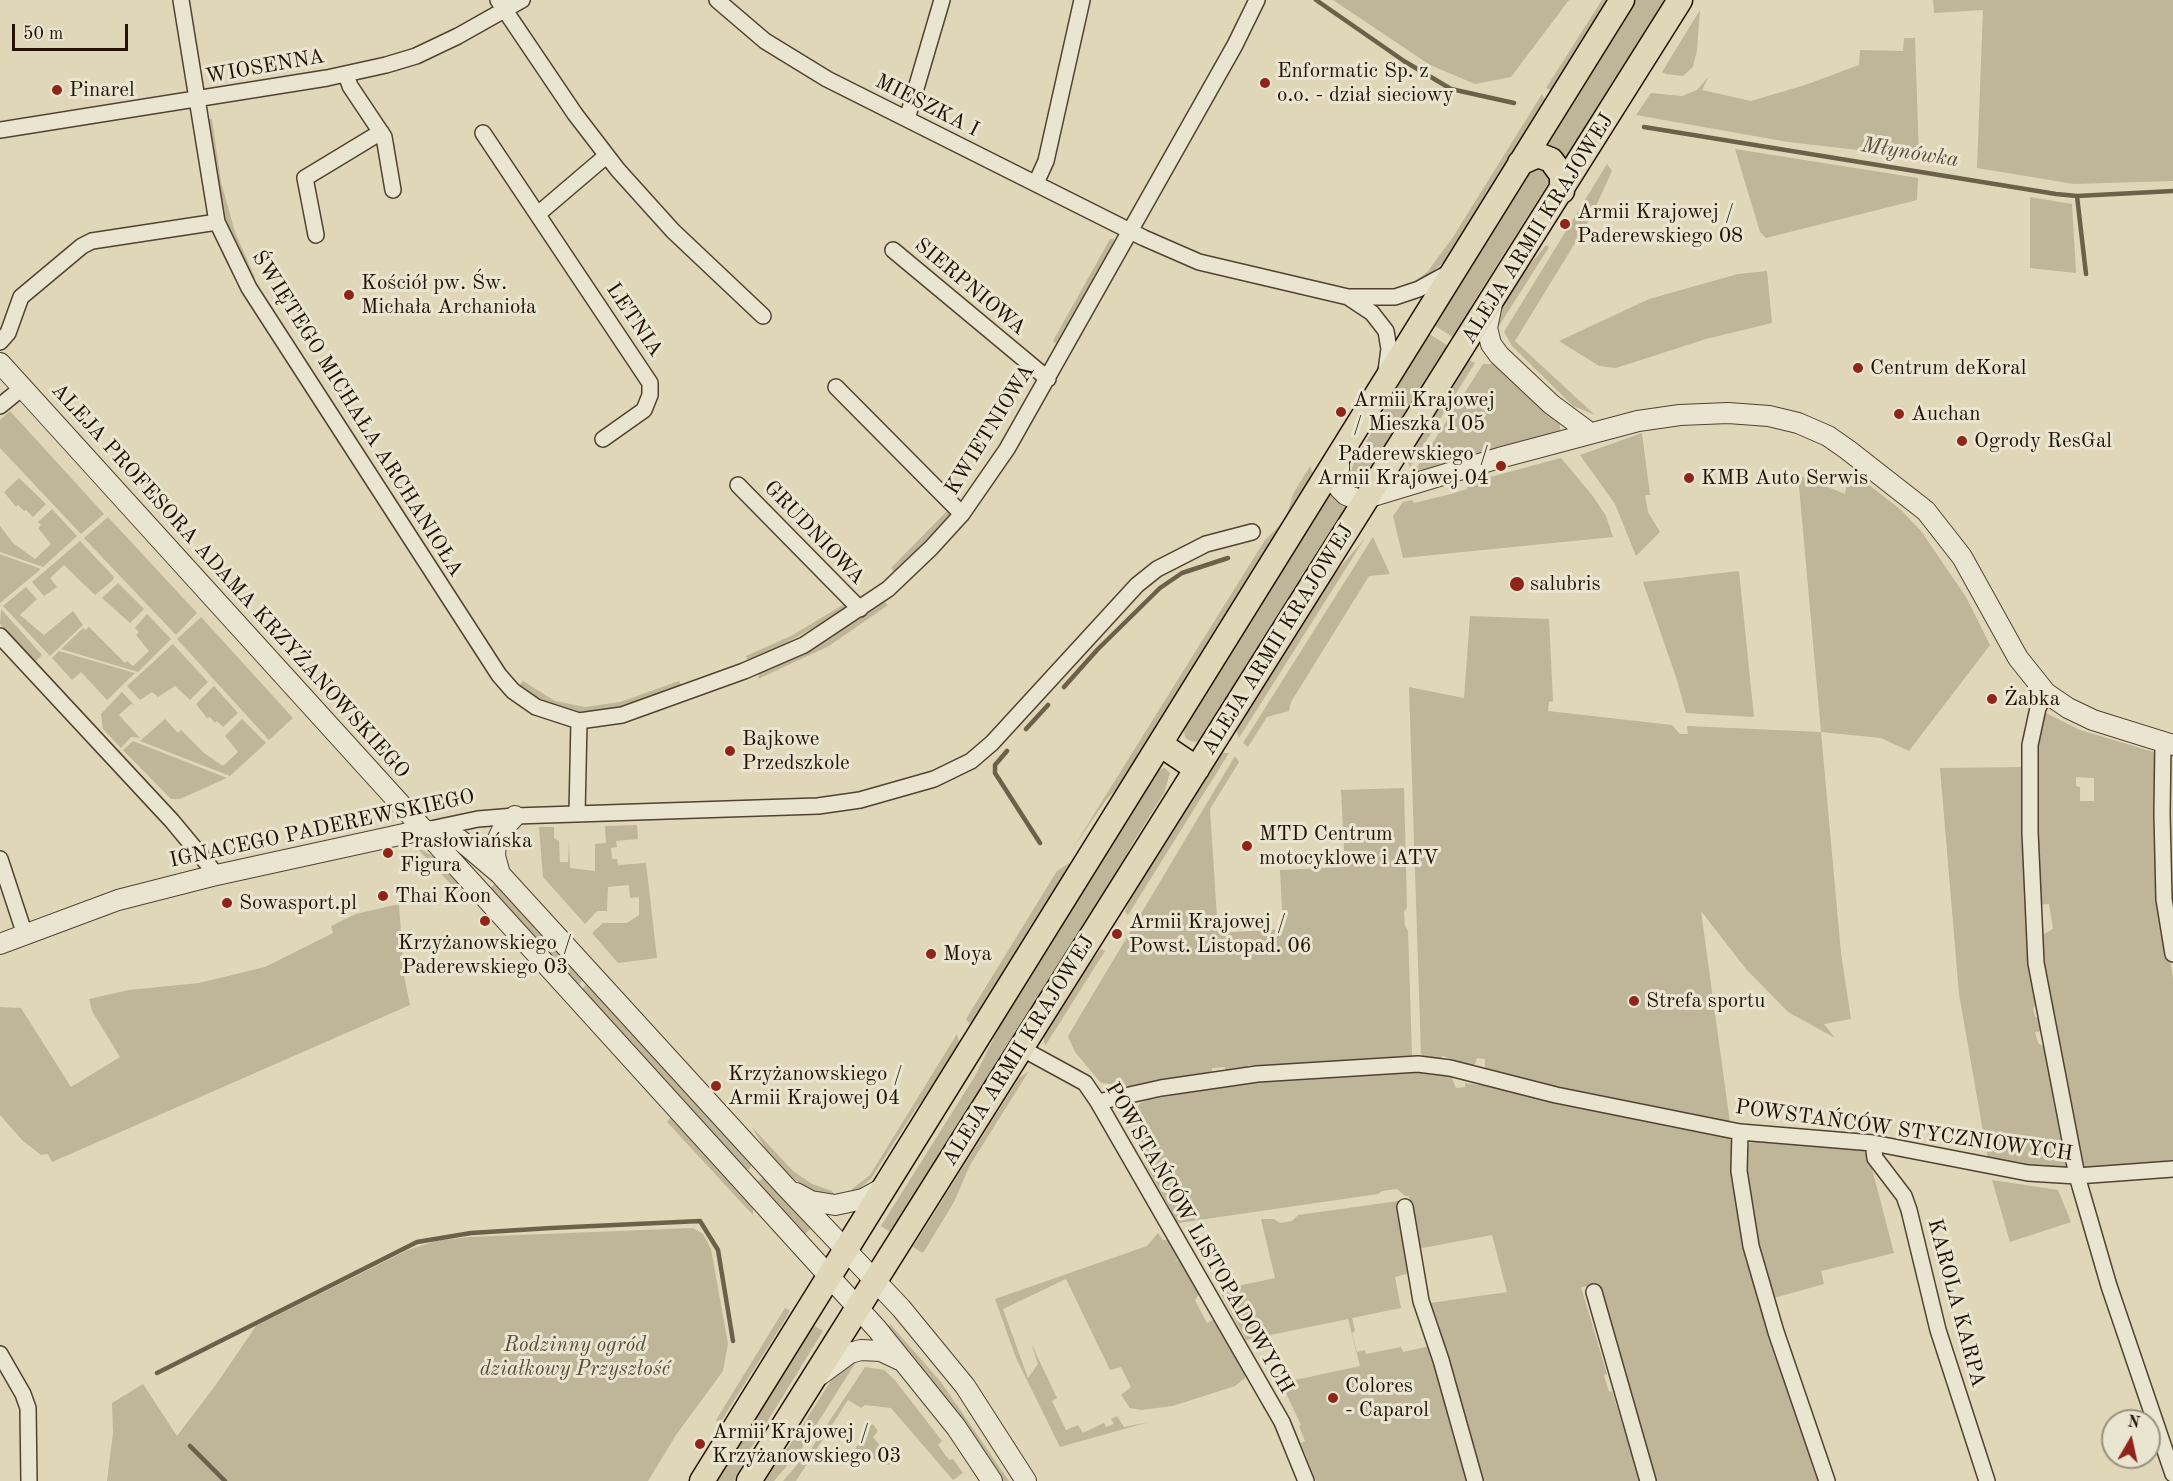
<!DOCTYPE html>
<meta charset="utf-8">
<style>
body{margin:0}
#map{position:relative;width:2173px;height:1481px;overflow:hidden;background:#dfd7b8;font-family:"Old Standard TT",serif}
canvas{display:block}
.north{position:absolute;left:2101px;top:1409px;width:60px;height:60px;box-sizing:border-box;background:#eae5d1;border:2px solid #9a907f;border-radius:50%;rotate:9deg;font-size:16px;font-weight:700;line-height:24px;text-align:center;color:#231103}
.north::after{content:'';display:block;margin:auto;width:21px;height:27px;background:#8f2418;clip-path:polygon(50% 0,100% 100%,50% 72%,0 100%)}
.scale{position:absolute;left:12px;top:24px;width:116px;height:27px;box-sizing:border-box;border:3px solid #231103;border-top:0;padding-left:8px;font-size:18px;line-height:21px;white-space:nowrap;color:#231103;-webkit-text-stroke:4px #eae5d1;paint-order:stroke}
</style>
<div id="map">
<canvas width="2173" height="1481"></canvas>
<div class="north">N</div>
<div class="scale">50 m</div>
</div>
<script>
const ctx = document.querySelector('canvas').getContext('2d');
ctx.lineJoin = 'round';
function fill(path, color) { ctx.fillStyle = color; ctx.fill(path, 'evenodd'); }
const poly = rows => new Path2D(rows.map(r => 'M' + r).join(''));
function strokePath(path, color, width, dash) { ctx.strokeStyle = color; ctx.lineWidth = width; ctx.lineCap = dash ? 'butt' : 'round'; ctx.setLineDash(dash || []); ctx.stroke(path); }
function label(font, color, halo, rows, align = 'center') {
  ctx.font = font + ' "Old Standard TT",serif'; ctx.lineWidth = 6; ctx.setLineDash([]); ctx.textBaseline = 'middle'; ctx.strokeStyle = halo; ctx.fillStyle = color; for (const [text, x, y, turn = 0] of rows) {
    ctx.save(); ctx.translate(x, y); ctx.rotate((+turn || 0) * Math.PI / 180); ctx.textAlign = isNaN(turn) ? turn : align; if (halo) ctx.strokeText(text, 0, 0); ctx.fillText(text, 0, 0); ctx.restore();
  }
}
const green = poly([
 [1333,0,1569,0,1511,77,1475,84,1430,65],
 [1602,0,1610,0,1553,91,1546,88],
 [1633,0,1671,0,1567,168,1542,149],
 [1933,0,2173,0,2173,181,2074,184,1977,168,1983,10,1934,13],
 [1700,10,1697,50,1693,67,1683,76,1666,74,1662,72],
 [1904,38,1915,38,1919,157,1788,142,1636,115,1651,93,1682,96,1697,90,1709,76,1702,90,1751,101,1805,85,1859,65,1860,50,1903,51],
 [1542,94,1546,102,1447,259,1431,273,1414,283,1428,271,1453,237],
 [208,119,212,119,221,182,235,232,255,278,252,278,234,244,222,207],
 [1735,149,1918,178,1917,200,1766,238,1760,232],
 [1539,163,1551,178,1549,182,1471,306,1457,340,1432,324,1528,169],
 [1607,164,1612,171,1591,217,1515,341,1595,415,1573,406,1512,346,1504,332],
 [2030,197,2072,204,2076,273,2030,268],
 [1110,239,1114,239,1113,243,1058,345,1053,341],
 [1546,245,1549,247,1497,329,1498,312,1515,283],
 [1767,271,1772,323,1706,339,1616,368,1599,366,1559,341,1649,299,1738,274],
 [1426,332,1453,349,1361,486,1354,486,1349,479,1354,462,1382,415,1399,377],
 [1467,359,1475,363,1410,467,1406,458],
 [1483,364,1495,364,1560,422,1560,433,1417,474,1414,472],
 [10,411,104,514,81,534,0,448,0,420],
 [1642,433,1650,495,1645,495,1648,512,1660,532,1636,556,1615,504,1580,455],
 [1561,458,1592,495,1606,516,1613,537,1403,558,1393,516,1403,502,1412,500,1414,503,1451,494,1467,489,1468,483],
 [1310,466,1314,477,1133,771,1106,800,1071,851,1265,540,1279,526,1287,514,1293,494],
 [1850,470,1901,510,1921,531,1966,597,1990,645,1909,751,1881,738,1821,732,1798,475,1845,494],
 [19,478,46,504,33,517,26,510,24,511,18,505,16,507,4,492],
 [1329,488,1348,506,1208,737,1197,742,1190,741,1185,737,1183,724],
 [52,509,77,536,43,567,0,552,0,526,13,543,35,559,51,544,38,528,41,525,38,522],
 [949,509,950,515,895,573,891,568],
 [108,517,197,613,176,635,84,538],
 [1373,537,1390,574,1369,576,1291,702,1289,711,1267,717,1248,747,1243,743],
 [1365,538,1239,738,1235,728,1320,591],
 [80,541,114,577,113,580,95,595,64,565,50,578,57,587,44,596,32,582],
 [0,554,41,569,0,603],
 [1739,571,1754,717,1686,713,1677,680,1643,582],
 [118,583,144,609,130,623,102,598],
 [26,587,37,599,20,615,44,635,73,611,83,625,50,656,3,606],
 [884,602,888,605,829,646,758,679,759,674,827,640],
 [846,603,848,608,833,617,764,655,748,661,746,656,791,636],
 [1,609,42,655,35,662,0,624],
 [147,614,171,639,138,672,61,649,83,628,85,630,89,627,125,663,127,661,133,666,149,651,136,635,139,632,135,628],
 [1470,616,1549,619,1553,701,1549,702,1548,711,1672,725,1680,734,1688,734,1687,726,1821,732,1841,953,1851,1019,1824,1024,1835,1038,1788,1012,1746,969,1701,911,1730,1123,1647,1109,1485,1072,1485,1059,1477,1058,1475,1064,1471,1066,1443,1056,1439,1060,1427,1059,1421,1054,1409,687,1464,698],
 [201,617,293,718,269,740,177,639],
 [173,644,208,682,190,700,175,686,158,697,152,692,140,700,127,686],
 [59,651,135,673,107,700,81,672,72,680,52,658],
 [523,681,555,701,585,707,620,702,679,681,681,685,622,707,585,712,568,710,539,699,520,685],
 [214,686,238,713,223,727,217,721,215,723,210,717,207,718,196,704],
 [122,692,134,705,131,704,119,715,140,738,131,737,121,748,103,729,101,714],
 [2042,711,2080,730,2157,753,2163,919,2173,978,2173,1160,2082,1169,2038,937,2053,929,2049,904,2037,905,2034,752],
 [2076,777,2094,778,2094,801,2080,801,2080,787,2076,786],
 [165,719,178,733,181,730,204,753,223,766,238,752,225,736,242,719,266,743,230,776,140,741],
 [133,741,227,778,180,799,171,799,123,750],
 [1221,753,1229,753,1128,915,1125,912,1137,881],
 [1235,756,1239,762,1210,809,1218,933,1283,929,1280,870,1345,867,1341,790,1404,788,1407,908,1404,912,1405,926,1408,931,1412,1055,1410,1059,1302,1065,1248,1065,1246,1070,1226,1072,1225,1067,1212,1068,1212,1076,1130,1086,1101,1083,1075,1052,1068,1036],
 [2025,767,2022,802,2025,802,2039,1002,2033,1008,2035,1017,2042,1019,2044,1031,2035,1032,2038,1043,2048,1049,2068,1169,1988,1160,1959,994,1940,768],
 [1165,768,1170,773,1164,793,1131,846,1098,911,893,1234,881,1226,975,1076,1010,1005,1148,782,1160,769],
 [637,825,638,839,616,841,617,847,611,848,612,859,617,859,618,865,646,863,657,958,618,963,592,933,603,923,627,923,639,915,639,897,630,898,629,885,608,887,607,911,597,911,585,924,543,877,539,827,554,827,554,838,559,841,560,862,568,862,569,841,570,868,595,871,595,844,606,843,605,826],
 [415,846,434,857,466,892,461,895],
 [1077,858,973,1024,968,1022,966,1019,1057,871],
 [496,883,584,979,577,986,489,889],
 [399,904,404,976,410,1005,52,1162,48,1154,41,1155,22,1140,0,1115,0,1007,21,1008,71,1087,120,1057,92,1011,89,999,129,990,199,983,265,967,333,933,331,926,356,914],
 [1101,949,1105,951,1045,1046,1043,1033,1060,1002],
 [588,983,752,1163,750,1169,744,1169,581,990],
 [957,1034,960,1045,938,1080,915,1110,871,1179,851,1195,852,1189,870,1175],
 [1029,1071,970,1165,954,1202,923,1253,913,1247,1019,1078],
 [1415,1071,1450,1073,1456,1088,1465,1087,1465,1083,1478,1085,1482,1082,1722,1132,1734,1143,1736,1180,1823,1481,1651,1481,1596,1286,1581,1287,1607,1374,1604,1376,1609,1392,1612,1391,1640,1481,1483,1481,1430,1303,1507,1292,1492,1235,1417,1249,1409,1196,1405,1196,1397,1189,1382,1191,1378,1194,1178,1223,1148,1169,1134,1135,1134,1114,1140,1103,1148,1100,1266,1078],
 [671,1117,753,1206,753,1215,667,1122],
 [751,1126,793,1171,812,1184,832,1191,835,1196,822,1196,790,1177,769,1154],
 [1755,1139,1863,1148,1870,1161,1894,1253,1821,1271,1824,1284,1774,1298,1754,1233,1743,1149],
 [763,1176,811,1228,804,1235,755,1182,761,1180],
 [1992,1180,2058,1190,2071,1222,2010,1242],
 [1398,1201,1410,1273,1395,1277,1401,1308,1352,1318,1355,1331,1352,1333,1357,1352,1365,1350,1366,1354,1401,1347,1403,1352,1430,1346,1470,1481,1316,1481,1301,1443,1305,1441,1299,1426,1301,1425,1281,1383,1360,1366,1348,1319,1246,1340,1219,1290,1275,1278,1261,1219,1274,1219,1280,1223,1292,1221,1298,1215],
 [693,1228,703,1234,711,1249,728,1344,723,1371,676,1435,648,1481,107,1481,113,1433,112,1403,143,1384,177,1436,215,1386,256,1326,408,1250,436,1241,469,1237],
 [1158,1233,1163,1240,1168,1240,1179,1258,1174,1262,1182,1259,1201,1291,1195,1300,1202,1314,1207,1323,1215,1319,1246,1371,1245,1378,1235,1386,1173,1406,1141,1410,1130,1408,1121,1395,1131,1387,1121,1367,1110,1370,1066,1279,1003,1309,1028,1378,1038,1364,1031,1343,1057,1398,1052,1401,1066,1430,1078,1425,1083,1433,1104,1423,1106,1427,1114,1424,1111,1419,1117,1416,1124,1427,1149,1422,1060,1447,1016,1358,995,1299,1147,1246],
 [785,1308,790,1311,783,1323,718,1426,716,1420],
 [810,1323,823,1331,748,1453,734,1481,712,1481],
 [890,1324,941,1382,1009,1481,1002,1481,940,1391,886,1328],
 [856,1357,856,1362,801,1449,774,1481,758,1481,789,1446,838,1370],
 [865,1367,884,1370,894,1379,942,1441,938,1445,949,1460,953,1459,963,1473,953,1480,891,1408,865,1405,861,1408,848,1400,796,1481,783,1481,811,1449],
 [873,1424,878,1431,873,1437,886,1453,896,1449,898,1459,892,1464,886,1465,860,1452,856,1457,854,1451,869,1426]
]);
const stream = poly([
 [1316,0,1404,61,1451,89,1514,103],
 [1644,127,2056,194,2077,196,2173,191],
 [2077,196,2086,274],
 [1064,687,1098,649,1160,588,1182,573,1228,558],
 [1026,729,1048,705],
 [1007,751,995,765,995,773,1040,843],
 [157,1373,417,1242,471,1233,551,1228,700,1221,718,1250,733,1341],
 [190,1446,225,1481]
]);
const minor = poly([
 [181,0,217,222,249,288,499,675,513,691,536,707,579,721,622,715,744,671,804,645,888,589,931,548,962,514,1007,449,1235,45,1257,0],
 [498,0,575,114,618,170,673,231,763,316],
 [717,0,765,41,827,79,1144,238,1199,262,1348,297,1395,297,1419,289,1450,272],
 [346,74,350,86,384,137,393,190],
 [907,119,942,0],
 [0,130,327,78,386,65,416,56,458,36,522,0],
 [483,133,650,383,650,395,644,410,603,439],
 [1036,183,1046,161,1082,0],
 [538,214,606,156],
 [316,235,305,178,381,132],
 [893,250,1048,379],
 [1348,297,1372,313,1386,331,1389,349,1386,371],
 [0,342,8,333,21,297,82,246,92,241,217,222],
 [836,387,962,514],
 [0,406,22,388],
 [738,485,860,609],
 [0,636,172,821,211,868,212,876],
 [2046,693,2038,708,2030,745,2030,832,2036,963,2077,1176,2109,1286,2173,1474],
 [2163,743,2162,814,2164,899,2173,954],
 [577,814,579,721],
 [426,830,478,819,515,816,818,806,860,800,934,779,971,761,992,743,1137,585,1157,569,1206,544,1252,532],
 [0,859,25,935],
 [1021,1048,1085,1083,1098,1102,1282,1422,1306,1481],
 [1098,1102,1161,1088,1257,1074,1418,1064,1450,1068,1556,1095,1740,1132,1873,1143,2028,1173,2077,1176,2173,1169],
 [1740,1132,1739,1171,1751,1246,1776,1332,1827,1481],
 [1873,1143,1875,1158,1904,1196,1909,1210,1938,1330,1987,1481],
 [1405,1207,1421,1301,1441,1360,1475,1481],
 [1594,1292,1648,1481],
 [0,1354,23,1394,28,1408,29,1481]
]);
const tertiary = poly([
 [1492,304,1487,328,1491,344,1499,355,1551,404,1590,433],
 [0,363,877,1329,956,1427,992,1481],
 [1339,455,1339,488,1346,495,1360,500,1499,458,1638,421,1680,415,1728,413,1769,416,1798,423,1828,436,1848,450,1926,511,1962,557,2018,658,2046,693,2068,708,2093,720,2173,745],
 [500,874,495,856,496,843,502,830,515,816],
 [0,944,118,900,212,876,413,832,424,830,460,840,500,874,784,1185,901,1308,965,1386,1026,1481],
 [796,1193,811,1201,835,1205,863,1199,885,1187],
 [820,1375,850,1353,861,1350,881,1351,900,1360]
]);
const primary = poly([
 [1520,163,1538,155,1551,160,1562,175,1562,191],
 [1160,744,1197,769],
 [702,1481,1622,0],
 [749,1481,1680,0]
]);
const markers = [
 [1265,83,6,"#8f2418"],
 [57,90,6,"#8f2418"],
 [1565,224,6,"#8f2418"],
 [349,295,6,"#8f2418"],
 [1858,368,6,"#8f2418"],
 [1341,412,6,"#8f2418"],
 [1899,414,6,"#8f2418"],
 [1962,441,6,"#8f2418"],
 [1501,466,6,"#8f2418"],
 [1689,478,6,"#8f2418"],
 [1517,584,8,"#8f2418"],
 [1992,699,6,"#8f2418"],
 [730,751,6,"#8f2418"],
 [1247,846,6,"#8f2418"],
 [388,853,6,"#8f2418"],
 [383,896,6,"#8f2418"],
 [227,903,6,"#8f2418"],
 [485,921,6,"#8f2418"],
 [1117,934,6,"#8f2418"],
 [931,954,6,"#8f2418"],
 [1634,1001,6,"#8f2418"],
 [716,1086,6,"#8f2418"],
 [1333,1398,6,"#8f2418"],
 [700,1444,6,"#8f2418"]
];
const streetNames = [
 ["WIOSENNA",265,67,-10],
 ["MIESZKA I",927,106,27],
 ["ALEJA ARMII KRAJOWEJ",1538,229,-58],
 ["SIERPNIOWA",970,287,40],
 ["LETNIA",634,320,56],
 ["ŚWIĘTEGO MICHAŁA ARCHANIOŁA",357,414,58],
 ["KWIETNIOWA",990,430,-58],
 ["GRUDNIOWA",814,533,46],
 ["ALEJA PROFESORA ADAMA KRZYŻANOWSKIEGO",230,581,48],
 ["ALEJA ARMII KRAJOWEJ",1278,640,-58],
 ["IGNACEGO PADEREWSKIEGO",322,829,-12],
 ["ALEJA ARMII KRAJOWEJ",1019,1051,-58],
 ["POWSTAŃCÓW STYCZNIOWYCH",1904,1131,8],
 ["POWSTAŃCÓW LISTOPADOWYCH",1199,1238,60],
 ["KAROLA KARPA",1956,1303,75]
];
const poiNames = [
 ["Enformatic Sp. z",1277,71],
 ["o.o. - dział sieciowy",1277,95],
 ["Pinarel",69,90],
 ["Armii Krajowej /",1577,212],
 ["Paderewskiego 08",1577,236],
 ["Kościół pw. Św.",361,283],
 ["Michała Archanioła",361,307],
 ["Centrum deKoral",1870,368],
 ["Armii Krajowej",1353,400],
 ["/ Mieszka I 05",1353,424],
 ["Auchan",1911,414],
 ["Ogrody ResGal",1974,441],
 ["Paderewskiego /",1489,454,"right"],
 ["Armii Krajowej 04",1489,478,"right"],
 ["KMB Auto Serwis",1701,478],
 ["salubris",1530,584],
 ["Żabka",2004,699],
 ["Bajkowe",742,739],
 ["Przedszkole",742,763],
 ["MTD Centrum",1259,834],
 ["motocyklowe i ATV",1259,858],
 ["Prasłowiańska",400,841],
 ["Figura",400,865],
 ["Thai Koon",395,896],
 ["Sowasport.pl",239,903],
 ["Armii Krajowej /",1129,922],
 ["Powst. Listopad. 06",1129,946],
 ["Krzyżanowskiego /",485,943,"center"],
 ["Paderewskiego 03",485,967,"center"],
 ["Moya",943,954],
 ["Strefa sportu",1646,1001],
 ["Krzyżanowskiego /",728,1074],
 ["Armii Krajowej 04",728,1098],
 ["Colores",1345,1386],
 ["- Caparol",1345,1410],
 ["Armii Krajowej /",712,1432],
 ["Krzyżanowskiego 03",712,1456]
];
const parkNames = [
 ["Rodzinny ogród",575,1345],
 ["działkowy Przyszłość",575,1369]
];
const waterNames = [
 ["Młynówka",1910,153,9]
];
fill(green, '#bfb599');
strokePath(stream, '#6d604a', 4.5);
strokePath(minor, '#524230', 18);
strokePath(tertiary, '#524230', 22);
strokePath(primary, '#231103', 27);
strokePath(minor, '#eae5d1', 15);
strokePath(tertiary, '#eae5d1', 20);
strokePath(primary, '#dfd7b8', 24);
for (const [x, y, r, color] of markers) { const dot = new Path2D(); dot.arc(x, y, r, 0, 2 * Math.PI); ctx.fillStyle = color; ctx.fill(dot); strokePath(dot, '#eae5d1', 2); }
label('21px', '#231103', '#eae5d1', streetNames);
label('21px', '#231103', '#eae5d1', poiNames, 'left');
label('italic 21px', '#5a4a38', '#eae5d1', parkNames);
label('italic 22px', '#5b4c39', '#eae5d1', waterNames);
</script>
